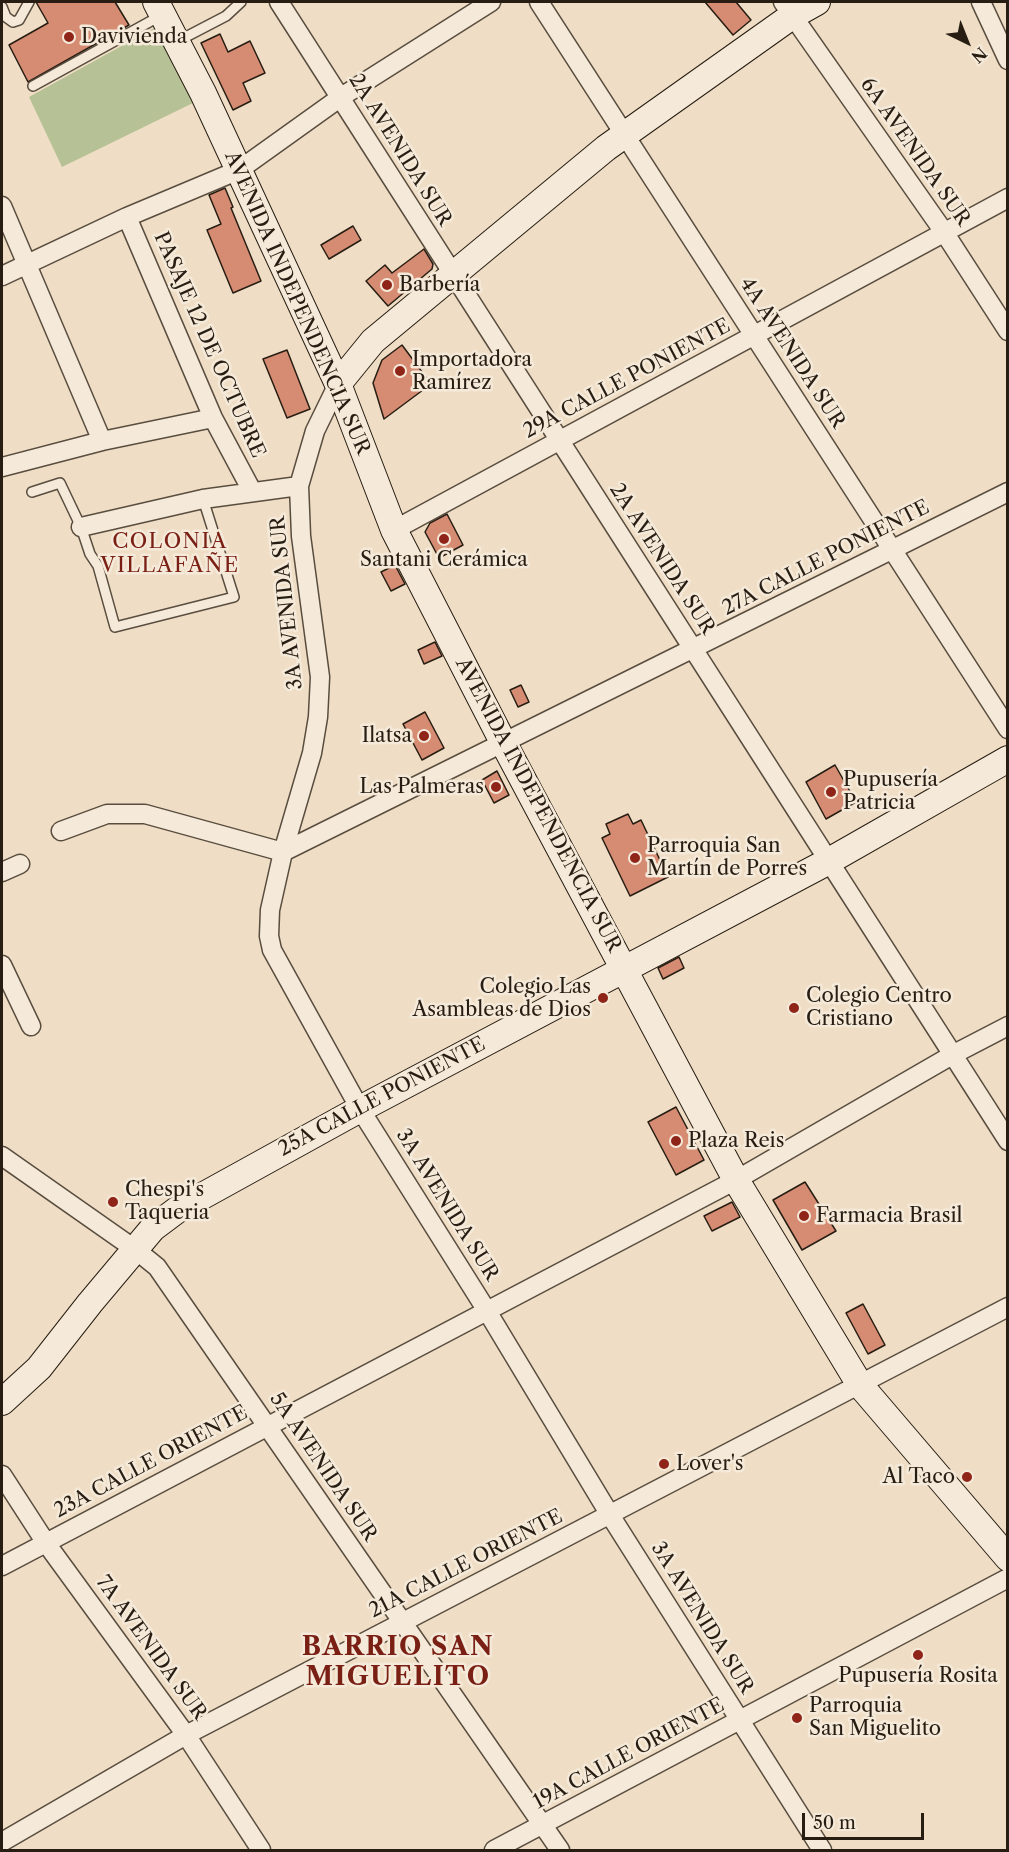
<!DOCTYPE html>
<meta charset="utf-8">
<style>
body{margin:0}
#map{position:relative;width:1009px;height:1852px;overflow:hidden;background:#efdec5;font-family:"Libre Caslon Text",serif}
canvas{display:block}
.frame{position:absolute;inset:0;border:3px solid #271d12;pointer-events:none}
.north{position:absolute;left:937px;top:12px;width:60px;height:60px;-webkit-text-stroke:4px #f5ead9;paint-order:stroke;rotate:137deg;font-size:16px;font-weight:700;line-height:24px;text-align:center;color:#271d12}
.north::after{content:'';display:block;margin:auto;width:21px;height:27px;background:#271d12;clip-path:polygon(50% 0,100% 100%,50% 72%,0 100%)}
.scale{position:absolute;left:802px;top:1813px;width:122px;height:27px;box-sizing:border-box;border:3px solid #271d12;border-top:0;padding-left:8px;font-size:18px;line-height:21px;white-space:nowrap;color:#271d12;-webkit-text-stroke:4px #f5ead9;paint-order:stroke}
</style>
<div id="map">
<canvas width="1009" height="1852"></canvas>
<div class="frame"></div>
<div class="north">N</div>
<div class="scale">50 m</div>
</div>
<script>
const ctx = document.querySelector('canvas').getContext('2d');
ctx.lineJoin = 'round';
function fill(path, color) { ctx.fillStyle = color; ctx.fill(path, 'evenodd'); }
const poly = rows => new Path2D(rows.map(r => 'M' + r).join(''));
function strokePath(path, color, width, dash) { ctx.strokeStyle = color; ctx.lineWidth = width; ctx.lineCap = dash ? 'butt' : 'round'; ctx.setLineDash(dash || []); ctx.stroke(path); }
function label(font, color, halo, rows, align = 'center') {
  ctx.font = font + ' "Libre Caslon Text",serif'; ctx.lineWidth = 5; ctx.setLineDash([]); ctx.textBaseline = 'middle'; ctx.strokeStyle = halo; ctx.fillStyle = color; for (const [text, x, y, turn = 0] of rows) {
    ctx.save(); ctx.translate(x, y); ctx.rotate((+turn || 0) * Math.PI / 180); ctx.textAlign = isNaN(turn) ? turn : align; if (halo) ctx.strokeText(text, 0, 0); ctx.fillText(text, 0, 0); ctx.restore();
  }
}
const green = poly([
 [156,27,195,102,62,167,29,97]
]);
const building = poly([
 [36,2,115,2,129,25,28,82,9,45,48,23,36,2],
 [705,2,736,2,751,20,733,35,705,2],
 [220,34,228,52,250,41,265,73,243,83,251,101,233,110,201,43,220,34],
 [225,188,233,207,231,208,261,281,233,293,207,230,221,224,209,195,225,188],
 [353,226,361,240,329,259,321,245,353,226],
 [424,249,433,264,432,269,388,306,366,281,385,265,392,273,424,249],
 [402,345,431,384,384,419,373,383,382,360,402,345],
 [287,350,310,409,287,418,263,359,287,350],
 [447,514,463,545,439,558,425,532,430,523,447,514],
 [395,565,405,584,391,591,381,572,395,565],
 [435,642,442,656,424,664,418,650,435,642],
 [521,685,529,702,518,707,510,690,521,685],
 [425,712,444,748,422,760,403,724,425,712],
 [835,765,856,802,826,819,806,782,835,765],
 [497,771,509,795,494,803,482,780,497,771],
 [628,814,633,824,641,820,668,877,630,896,602,838,610,834,606,824,628,814],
 [679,957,684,968,663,979,658,968,679,957],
 [676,1107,704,1160,676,1175,648,1122,676,1107],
 [805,1182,836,1231,802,1250,773,1200,805,1182],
 [732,1202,740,1217,712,1231,704,1216,732,1202],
 [863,1304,885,1345,868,1354,846,1313,863,1304]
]);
const lane = poly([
 [2,7,6,17,13,22,19,20,29,2],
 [178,41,226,16,241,2],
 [33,86,162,15],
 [32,492,60,483,81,527,90,554,98,566,115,627,234,597,203,499]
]);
const street = poly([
 [279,2,1008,1141],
 [539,2,1008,729],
 [783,2,944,232,1008,331],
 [981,2,1008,60],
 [2,206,102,441],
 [127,217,213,418,252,491],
 [2,276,127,217,239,170,341,97,491,2],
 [338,384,315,431,299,486,301,536,320,677,318,717,312,753,283,852,270,910,269,936,272,950,360,1109,487,1311,610,1515,822,1850],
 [2,467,102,441,213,418],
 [81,527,203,499,299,486],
 [394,530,1008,198],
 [61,831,107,814,145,814,283,852,1008,492],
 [2,872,20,864],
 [2,965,31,1026],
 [2,1156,136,1250,157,1267,560,1850],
 [2,1475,46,1543,186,1735,261,1850],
 [2,1566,736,1180,954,1054,1008,1026],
 [2,1842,186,1735,1008,1307],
 [494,1850,1008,1578]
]);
const secondary = poly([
 [156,2,203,93,338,384,394,530,504,744,736,1180,860,1385,1008,1558],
 [338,384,373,341,606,148,792,16,817,2],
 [2,1402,39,1368,90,1303,153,1228,177,1210,360,1109,829,861,1008,759]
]);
const markers = [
 [69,37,6,"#8f2418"],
 [387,285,6,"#8f2418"],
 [400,371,6,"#8f2418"],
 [444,539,6,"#8f2418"],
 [424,736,6,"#8f2418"],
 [496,787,6,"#8f2418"],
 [831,792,6,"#8f2418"],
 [635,858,6,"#8f2418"],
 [603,998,6,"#8f2418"],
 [794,1008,6,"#8f2418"],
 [676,1141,6,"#8f2418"],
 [113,1202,6,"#8f2418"],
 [804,1216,6,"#8f2418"],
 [664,1464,6,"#8f2418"],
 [967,1477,6,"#8f2418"],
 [918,1655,6,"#8f2418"],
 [797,1718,6,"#8f2418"]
];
const poiNames = [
 ["Davivienda",81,37],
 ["Barbería",399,285],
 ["Importadora",412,360],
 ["Ramírez",412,383],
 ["Santani Cerámica",444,560,"center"],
 ["Ilatsa",412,736,"right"],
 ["Pupusería",843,780],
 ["Patricia",843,803],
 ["Las Palmeras",484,787,"right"],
 ["Parroquia San",647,846],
 ["Martín de Porres",647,869],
 ["Colegio Las",591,987,"right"],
 ["Asambleas de Dios",591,1010,"right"],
 ["Colegio Centro",806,996],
 ["Cristiano",806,1019],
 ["Plaza Reis",688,1141],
 ["Chespi's",125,1190],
 ["Taqueria",125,1213],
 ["Farmacia Brasil",816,1216],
 ["Lover's",676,1464],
 ["Al Taco",955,1477,"right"],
 ["Pupusería Rosita",918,1676,"center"],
 ["Parroquia",809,1706],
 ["San Miguelito",809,1729]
];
const streetNames = [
 ["2A AVENIDA SUR",400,150,58],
 ["6A AVENIDA SUR",915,152,55],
 ["AVENIDA INDEPENDENCIA SUR",297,303,66],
 ["PASAJE 12 DE OCTUBRE",209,345,66],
 ["4A AVENIDA SUR",792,353,57],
 ["29A CALLE PONIENTE",627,379,-28],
 ["27A CALLE PONIENTE",826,558,-27],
 ["2A AVENIDA SUR",662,559,57],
 ["3A AVENIDA SUR",287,603,-96],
 ["AVENIDA INDEPENDENCIA SUR",538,805,62],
 ["25A CALLE PONIENTE",382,1097,-28],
 ["3A AVENIDA SUR",447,1205,58],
 ["23A CALLE ORIENTE",151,1462,-28],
 ["5A AVENIDA SUR",323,1467,56],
 ["21A CALLE ORIENTE",466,1564,-27],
 ["3A AVENIDA SUR",702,1618,58],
 ["7A AVENIDA SUR",151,1648,54],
 ["19A CALLE ORIENTE",629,1754,-28]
];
const neighbourhoodNames = [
 ["COLONIA",170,542],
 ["VILLAFAÑE",170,566]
];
const districtNames = [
 ["BARRIO SAN",398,1647],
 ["MIGUELITO",398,1677]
];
fill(green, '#b7c196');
fill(building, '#d58c73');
strokePath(building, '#271d12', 1.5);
strokePath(lane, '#594d3f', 12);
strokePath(street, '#594d3f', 21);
strokePath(secondary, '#271d12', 28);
strokePath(lane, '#f5ead9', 9);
strokePath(street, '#f5ead9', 18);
strokePath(secondary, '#f5ead9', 26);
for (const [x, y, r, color] of markers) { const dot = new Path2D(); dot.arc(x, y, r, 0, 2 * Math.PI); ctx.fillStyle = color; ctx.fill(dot); strokePath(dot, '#f5ead9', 2); }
label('20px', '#271d12', '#f5ead9', poiNames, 'left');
label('20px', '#271d12', '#f5ead9', streetNames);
ctx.letterSpacing = '1.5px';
label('21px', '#7a1f14', '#f5ead9', neighbourhoodNames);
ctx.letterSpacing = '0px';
ctx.letterSpacing = '1.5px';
label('bold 26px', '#7a1f14', '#f5ead9', districtNames);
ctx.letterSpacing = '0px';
</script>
